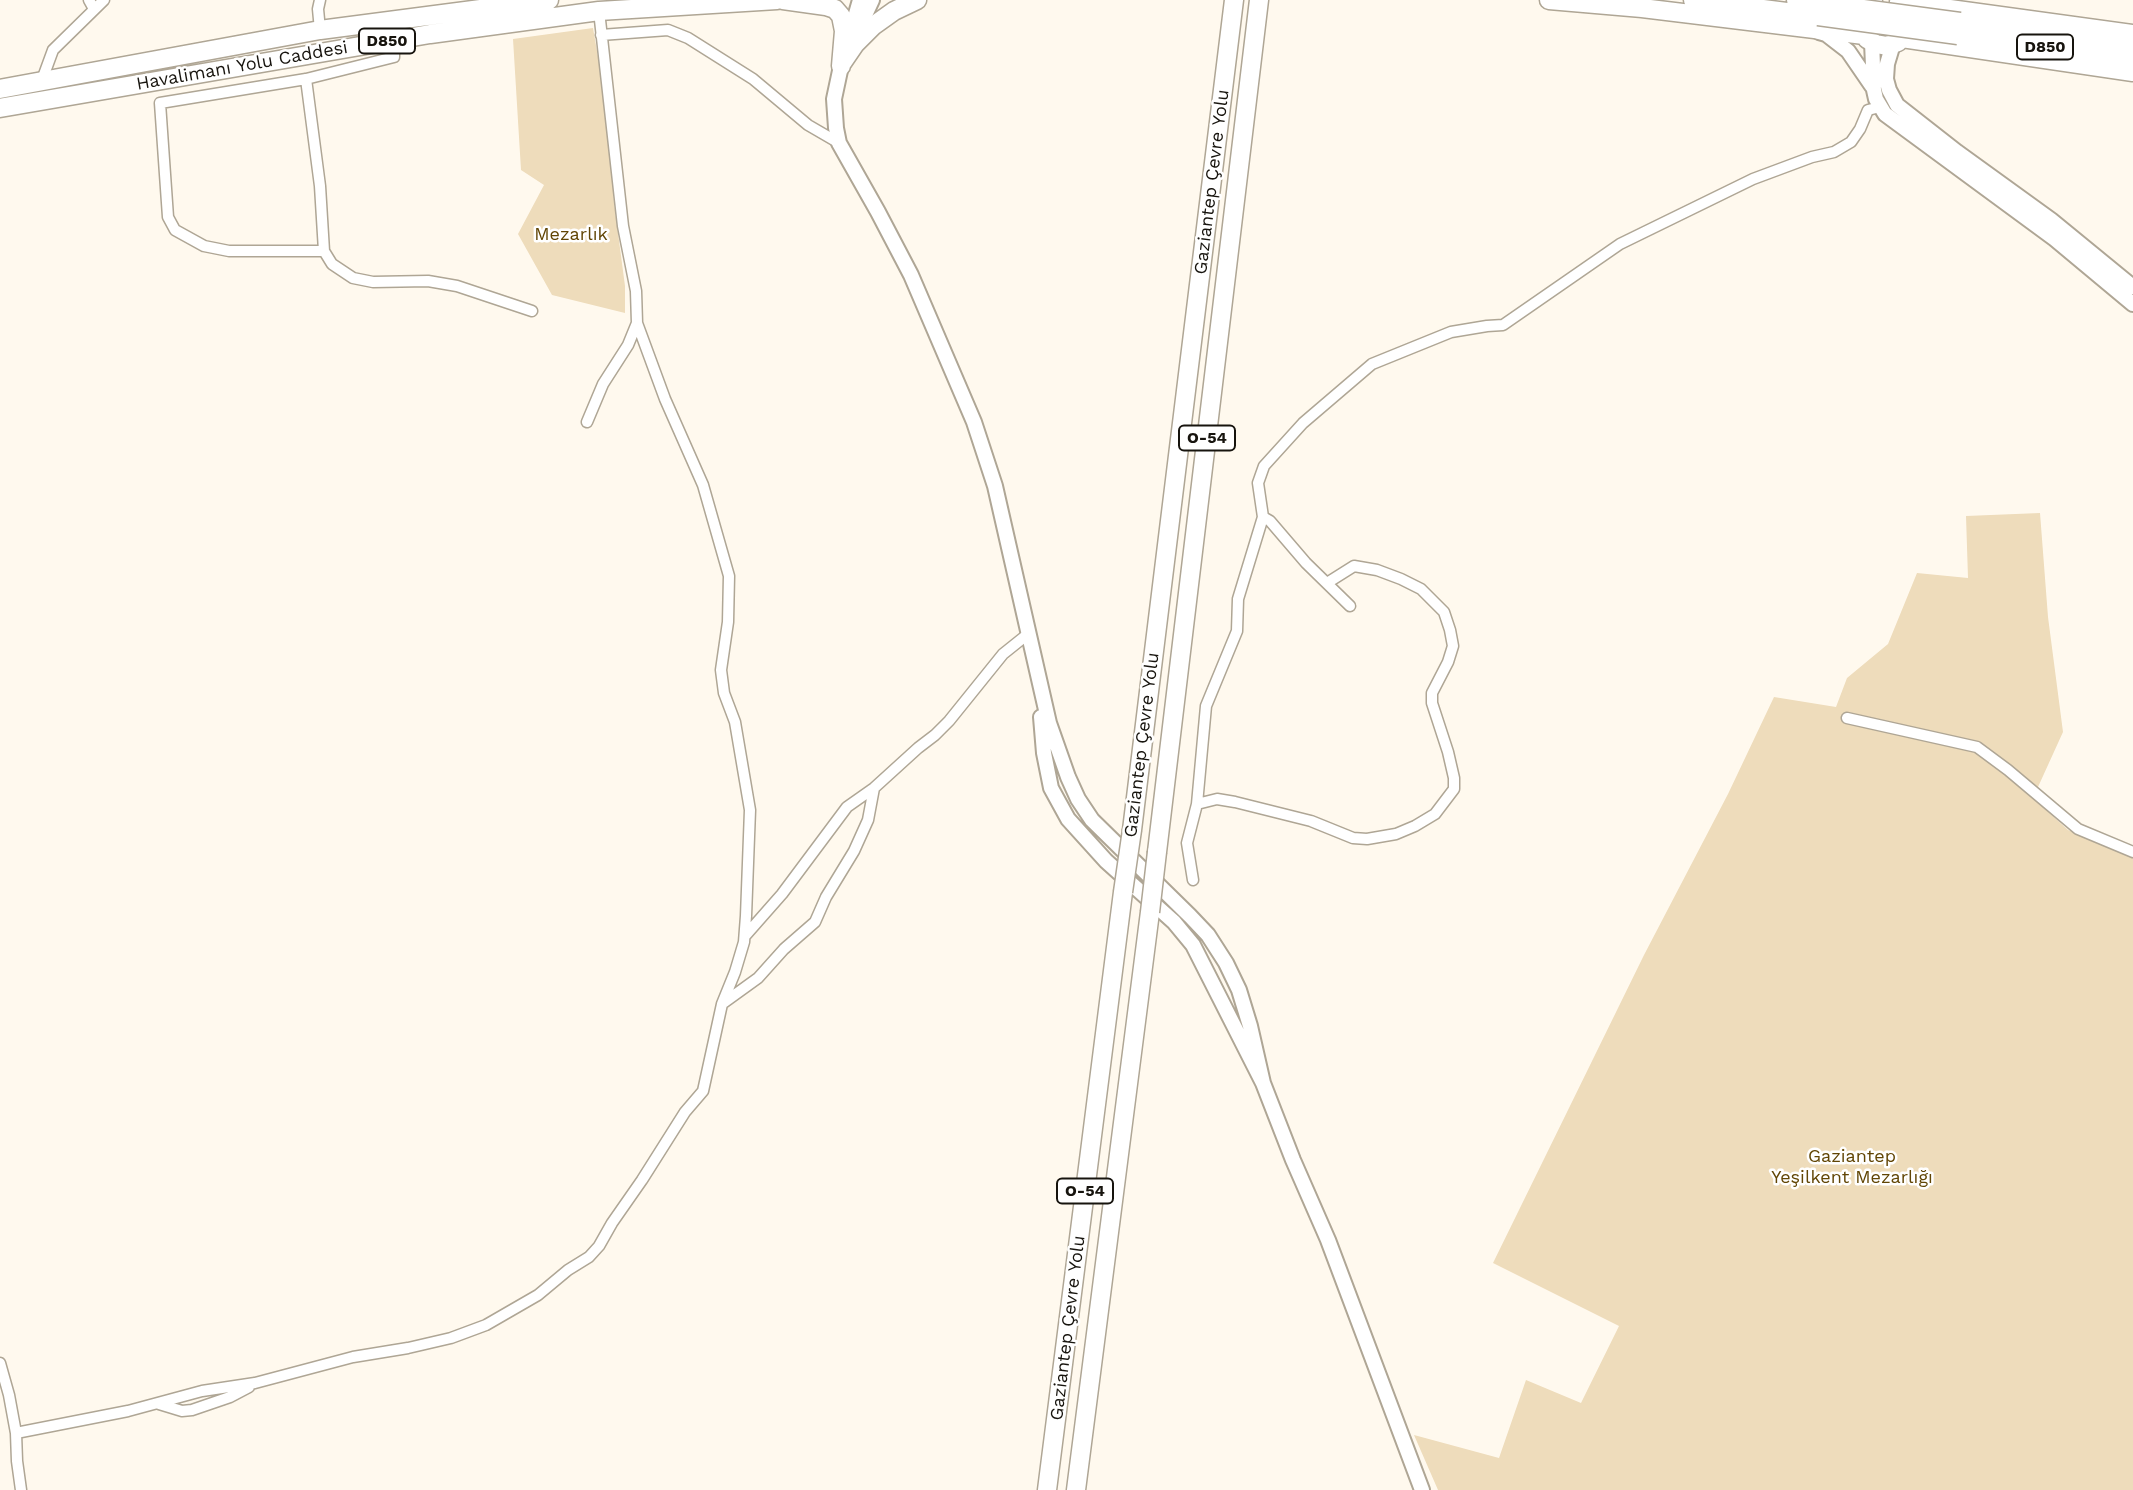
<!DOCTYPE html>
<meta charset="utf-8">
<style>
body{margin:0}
canvas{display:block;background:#fff9ee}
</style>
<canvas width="2133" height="1490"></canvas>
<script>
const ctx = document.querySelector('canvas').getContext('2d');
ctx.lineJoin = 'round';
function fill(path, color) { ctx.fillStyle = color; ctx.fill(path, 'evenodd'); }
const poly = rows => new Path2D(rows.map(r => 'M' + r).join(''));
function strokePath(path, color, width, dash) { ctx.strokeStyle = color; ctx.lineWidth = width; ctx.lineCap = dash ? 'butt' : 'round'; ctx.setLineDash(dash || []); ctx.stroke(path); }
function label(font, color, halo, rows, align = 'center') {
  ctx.font = font + ' "Work Sans",sans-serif'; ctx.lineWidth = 5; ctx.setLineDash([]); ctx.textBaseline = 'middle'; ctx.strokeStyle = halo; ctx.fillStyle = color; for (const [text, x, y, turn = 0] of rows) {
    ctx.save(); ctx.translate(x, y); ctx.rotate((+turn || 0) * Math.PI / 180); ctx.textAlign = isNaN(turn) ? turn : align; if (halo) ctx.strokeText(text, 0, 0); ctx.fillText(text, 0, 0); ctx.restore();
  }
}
const green = poly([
 [593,28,608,115,614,203,625,286,625,313,552,295,518,234,544,185,521,170,513,39],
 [2040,513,2048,617,2063,732,2033,798,2068,830,2133,857,2133,1490,1438,1490,1414,1435,1499,1458,1526,1380,1581,1403,1619,1326,1493,1263,1644,955,1728,794,1774,697,1836,707,1847,678,1888,644,1917,573,1968,578,1966,516]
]);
const street = poly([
 [89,0,94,9],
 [320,0,318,9,320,30],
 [601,35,668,30,688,38,753,79,808,125,839,143],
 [306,79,320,186,324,251,332,264,353,278,373,282,428,281,457,286,532,311],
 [42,80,53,50,104,0],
 [324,251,229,251,204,246,175,230,168,217,160,103,306,79,394,57,394,39],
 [587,422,603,384,628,345,637,323],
 [1263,517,1270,521,1306,563,1350,606],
 [1847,718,1977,747,2008,770,2078,829,2133,852],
 [1197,804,1217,799,1235,802,1311,821,1353,838,1367,839,1396,834,1415,826,1435,814,1454,789,1454,778,1448,752,1432,703,1432,693,1448,662,1453,646,1450,630,1444,612,1421,589,1401,579,1377,570,1354,566,1327,583],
 [1193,880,1187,843,1197,804,1206,706,1237,631,1238,599,1263,517,1258,483,1264,466,1303,423,1372,364,1451,332,1487,326,1503,325,1620,244,1753,179,1812,157,1834,152,1851,142,1860,129,1868,110,1880,107],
 [745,936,782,894,847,807,874,788,918,748,935,735,949,721,1003,654,1028,634],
 [722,1004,758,978,784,949,815,922,826,897,854,851,868,820,874,788],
 [0,1363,9,1395,16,1433,17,1461,21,1490],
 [159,1404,182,1411,192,1410,230,1397,249,1387],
 [16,1433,128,1411,202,1391,255,1383,353,1357,408,1348,451,1338,486,1325,538,1295,568,1270,589,1257,599,1246,612,1223,642,1180,685,1112,703,1091,722,1004,735,972,744,942,746,916,750,810,735,722,724,693,721,670,728,622,729,576,703,485,665,399,637,323,636,291,623,226,599,11]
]);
const secondary = poly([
 [860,0,841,66,834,99,836,128,839,143,878,212,911,275,974,422,995,486,1049,723,1068,777,1078,799,1092,820,1190,916,1208,935,1226,963,1239,990,1250,1026,1263,1083],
 [858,30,872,0],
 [1819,32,1826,34,1848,51,1872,86],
 [1872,42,1874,90,1876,99,1885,114,2055,239,2133,304],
 [1893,44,1887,64,1886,79,1889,90,1897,105,1957,152,2051,220,2133,287],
 [1041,717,1044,753,1051,788,1068,819,1106,861,1174,922,1193,945,1263,1083,1293,1160,1328,1240,1422,1490]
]);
const highway = poly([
 [783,0,826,6,835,9,841,16,844,31,841,66],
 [1549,0,1642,8,1864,35],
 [1693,0,1818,16],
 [1796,0,1819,3],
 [1873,0,1863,10,1860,20,1862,30,1867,39,1876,44,1887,46,1898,42,1907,30],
 [1899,2,2133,34],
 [1970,23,2133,46],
 [1958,35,2133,59],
 [1902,38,2133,72],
 [842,63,855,44,873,26,894,11,917,0],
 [0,89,320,30,549,0],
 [0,108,430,34,599,11,777,0],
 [1132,830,1234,0],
 [1157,852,1259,0],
 [1047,1490,1123,892],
 [1076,1490,1150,912]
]);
const highwayBridge = poly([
 [1819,3,1960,22],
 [1818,16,1958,35],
 [1123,892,1132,830],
 [1150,912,1157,852]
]);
const shields = [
 [387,41,56],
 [2045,47,56],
 [1207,438,56],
 [1085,1191,56]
];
const shieldNames = [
 ["D850",387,41],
 ["D850",2045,47],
 ["O-54",1207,438],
 ["O-54",1085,1191]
];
const streetNames = [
 ["Havalimanı Yolu Caddesi",242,66,-10],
 ["Gaziantep Çevre Yolu",1212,182,-83],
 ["Gaziantep Çevre Yolu",1142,745,-83],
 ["Gaziantep Çevre Yolu",1068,1328,-83]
];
const parkNames = [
 ["Mezarlık",571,235],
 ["Gaziantep",1852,1157],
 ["Yeşilkent Mezarlığı",1852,1178]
];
fill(green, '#eedcbb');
strokePath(street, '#afa695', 13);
strokePath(secondary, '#afa695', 18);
strokePath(highway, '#afa695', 21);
strokePath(street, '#fff', 10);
strokePath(secondary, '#fff', 14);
strokePath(highway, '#fff', 18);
strokePath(highwayBridge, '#afa695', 21, []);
strokePath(highwayBridge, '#fff', 18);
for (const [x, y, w] of shields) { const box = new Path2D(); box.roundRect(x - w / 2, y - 12.5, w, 25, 5); ctx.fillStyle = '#fff'; ctx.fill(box); strokePath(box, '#17140e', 2); }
label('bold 16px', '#17140e', null, shieldNames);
label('18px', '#17140e', '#fff', streetNames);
label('18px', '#614504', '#fff', parkNames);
</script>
